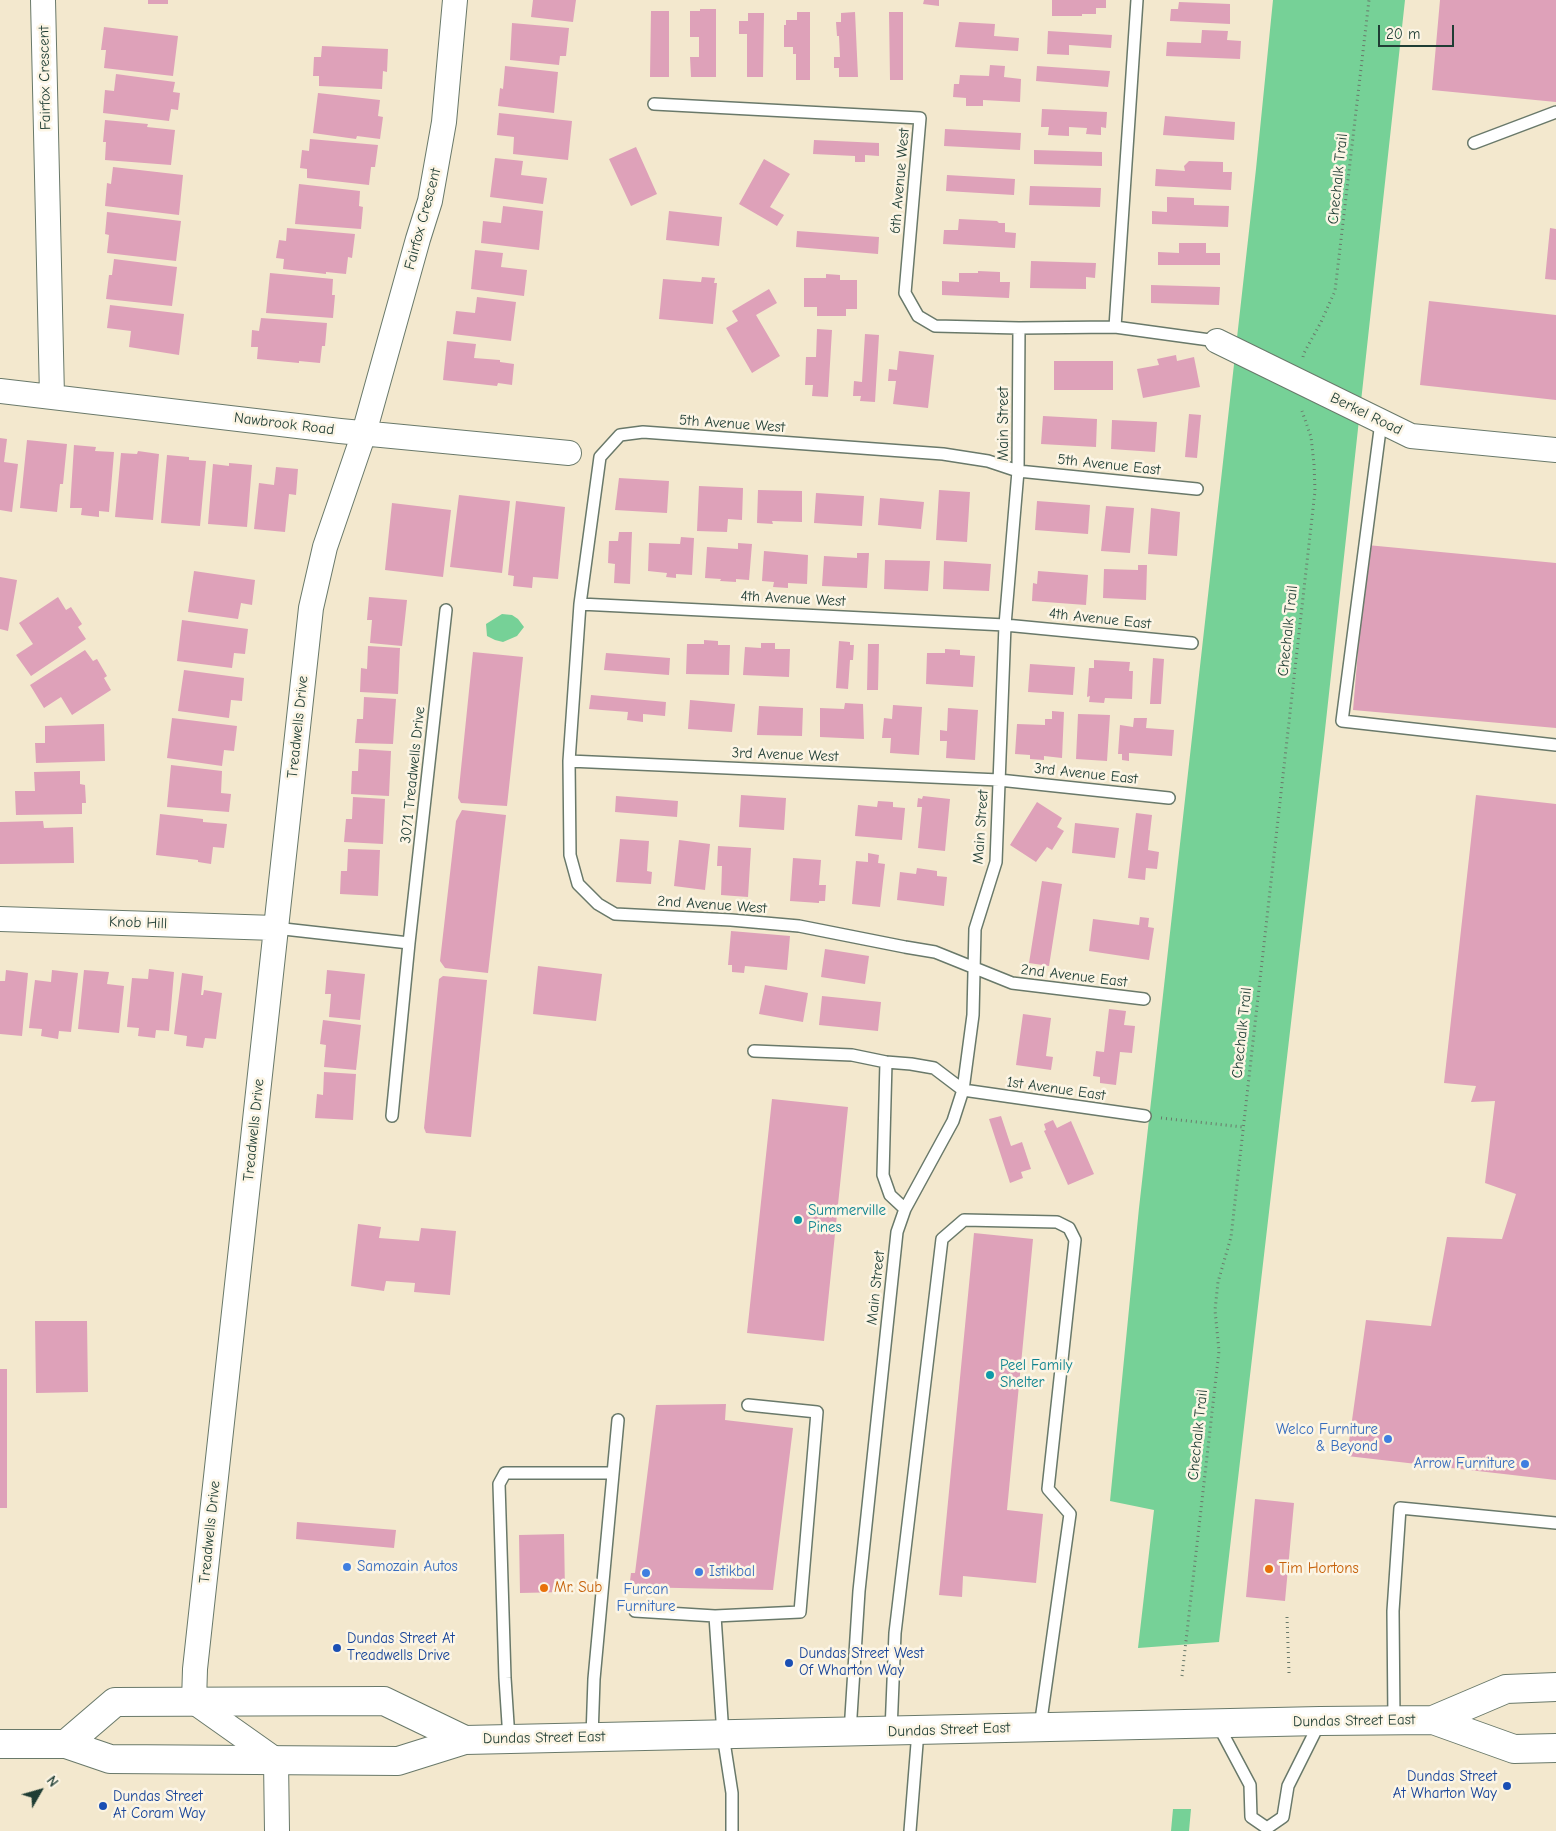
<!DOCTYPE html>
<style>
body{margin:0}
#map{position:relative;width:1556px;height:1831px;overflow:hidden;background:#f3e8ce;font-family:"Comic Neue",sans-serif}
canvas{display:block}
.north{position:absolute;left:15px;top:1766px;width:50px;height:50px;-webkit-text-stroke:4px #fcf5e5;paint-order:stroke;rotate:52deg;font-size:14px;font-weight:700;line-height:20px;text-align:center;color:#1f3d34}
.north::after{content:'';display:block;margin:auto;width:18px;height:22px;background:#1f3d34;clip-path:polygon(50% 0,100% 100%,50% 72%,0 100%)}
.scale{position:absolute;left:1378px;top:25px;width:76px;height:22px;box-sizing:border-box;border:2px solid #1f3d34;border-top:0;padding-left:6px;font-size:15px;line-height:18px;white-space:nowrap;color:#1f3d34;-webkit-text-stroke:4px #fcf5e5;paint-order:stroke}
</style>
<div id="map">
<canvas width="1556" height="1831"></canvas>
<div class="north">N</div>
<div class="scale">20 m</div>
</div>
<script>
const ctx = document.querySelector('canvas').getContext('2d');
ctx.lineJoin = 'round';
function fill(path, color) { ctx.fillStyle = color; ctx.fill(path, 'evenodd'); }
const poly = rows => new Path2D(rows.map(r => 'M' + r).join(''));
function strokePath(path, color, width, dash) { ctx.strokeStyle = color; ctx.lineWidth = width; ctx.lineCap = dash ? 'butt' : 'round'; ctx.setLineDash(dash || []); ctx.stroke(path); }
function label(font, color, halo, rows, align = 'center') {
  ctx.font = font + ' "Comic Neue",sans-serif'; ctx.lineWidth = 5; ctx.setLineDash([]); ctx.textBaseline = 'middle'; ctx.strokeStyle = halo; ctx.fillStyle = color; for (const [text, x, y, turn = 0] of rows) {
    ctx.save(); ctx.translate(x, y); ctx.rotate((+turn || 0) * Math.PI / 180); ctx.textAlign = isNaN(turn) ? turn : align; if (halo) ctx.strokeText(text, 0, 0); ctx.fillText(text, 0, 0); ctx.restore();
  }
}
const green = poly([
 [1273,0,1405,0,1324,739,1219,1642,1138,1648,1154,1510,1110,1501,1139,1208,1256,169],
 [502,614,512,615,518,619,524,627,517,636,503,642,495,640,487,636,486,624],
 [1173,1809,1191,1809,1189,1831,1171,1831]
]);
const building = poly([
 [148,0,168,0,168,4,148,4],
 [533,0,576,0,573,22,531,17],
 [924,0,939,0,939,6,923,4],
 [1052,0,1106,0,1106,8,1096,8,1096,14,1082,14,1082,16,1052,16],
 [1440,0,1556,0,1556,102,1432,90],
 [1179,2,1230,4,1230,24,1170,21,1171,9,1178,9],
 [700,9,716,9,716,77,691,77,690,57,699,57,699,37,690,37,690,11,700,11],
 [651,11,669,11,669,77,650,77],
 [797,12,810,12,810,80,796,80,796,54,793,54,793,47,784,47,784,25,786,25,786,20,797,20],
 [855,12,858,77,839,77,839,68,834,68,834,57,840,57,839,36,837,36,836,22,841,22,841,13],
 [889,12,903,12,903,80,890,80],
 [748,13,764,13,763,77,747,77,747,34,739,34,739,21,748,21],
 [959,22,995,24,994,36,1019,38,1018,51,955,47],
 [512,23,569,28,566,56,560,56,559,65,510,60],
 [104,27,178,36,173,76,104,68,106,50,101,50],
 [1202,30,1228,31,1227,40,1241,41,1240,59,1166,56,1167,42,1201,43],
 [1048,31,1112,35,1111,48,1069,45,1069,55,1047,54],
 [322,46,388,49,387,72,383,71,382,89,319,86,319,76,313,76,314,57,321,57],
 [990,65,1005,66,1004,77,1021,79,1020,102,983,100,983,106,966,106,966,98,953,97,954,84,959,84,960,75,989,76],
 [505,66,558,72,554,113,498,106,500,88,503,89],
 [1037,66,1110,71,1108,87,1036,81],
 [116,74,175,82,173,92,180,93,178,110,171,109,169,121,103,113,105,90,114,91],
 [318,93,380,100,378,116,383,117,380,139,357,136,356,139,313,133],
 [1042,109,1107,112,1106,128,1101,127,1101,135,1086,134,1087,128,1069,127,1069,136,1048,135,1049,127,1041,127],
 [499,113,572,121,568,160,513,154,514,137,497,135],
 [1165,116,1235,122,1234,140,1163,135],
 [105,120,148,124,147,127,175,130,171,165,105,160,106,142,103,142],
 [945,129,1021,133,1020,150,944,146],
 [310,139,378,145,375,167,371,167,369,185,307,178,307,169,300,168,302,150,309,151],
 [814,140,879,143,879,156,865,155,865,162,855,162,855,156,813,154],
 [636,147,657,194,631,206,609,159],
 [1034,150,1102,152,1102,166,1034,164],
 [495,158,523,161,521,175,547,178,543,204,490,197],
 [764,159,790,174,770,207,784,215,777,226,739,204],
 [1189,161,1223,162,1223,172,1232,172,1231,190,1155,186,1156,169,1185,171,1184,166],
 [113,167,183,175,179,215,105,206,107,183,111,184],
 [947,175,1015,179,1014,195,946,191],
 [299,184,360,191,359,206,363,207,361,229,295,224],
 [1030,186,1101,188,1100,207,1029,205],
 [1167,197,1194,198,1194,205,1229,206,1228,227,1152,224,1152,211,1167,212],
 [503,206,543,211,539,250,481,243,483,221,501,223],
 [669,211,722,217,719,246,666,240],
 [107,212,181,221,176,261,107,253,109,235,105,234],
 [959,219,997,221,999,223,1005,223,1005,232,1016,233,1015,248,943,244,944,230,958,230],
 [287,228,355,234,352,258,348,257,346,274,326,272,326,274,283,269,284,259,276,258,279,240,286,241],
 [1550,228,1556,229,1556,280,1545,279],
 [797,231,879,237,878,254,796,247],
 [1179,243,1206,243,1206,253,1220,253,1220,265,1158,265,1158,252,1179,253],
 [475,250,503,253,501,267,527,270,524,296,471,289],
 [114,259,177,267,172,306,106,299,109,275,112,275],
 [1031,261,1096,263,1095,278,1086,277,1086,289,1030,288],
 [978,271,1000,272,1000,282,1010,282,1009,298,942,295,942,281,959,282,959,273,978,273],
 [270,273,333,279,332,295,335,295,333,318,266,313],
 [826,274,840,275,840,280,857,280,857,309,846,309,846,316,817,316,817,307,804,307,804,278,826,278],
 [702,277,715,278,714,283,717,283,713,324,659,319,663,279,701,282],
 [1151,285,1220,287,1219,305,1151,303],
 [769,289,777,303,756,315,780,356,752,373,726,328,738,321,732,311],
 [477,297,516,302,511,341,453,334,456,311,475,313],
 [1429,301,1556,315,1556,400,1420,385],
 [110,305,184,314,179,355,129,347,131,331,107,328],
 [261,318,327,323,325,346,322,346,320,363,299,361,299,363,257,359,258,347,251,347,252,330,259,331],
 [817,329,832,330,828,397,812,396,813,385,805,385,806,357,816,357],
 [865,334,879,335,875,402,860,401,861,396,853,396,854,381,862,382],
 [447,341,476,344,474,358,500,360,500,362,514,364,512,385,498,383,497,386,443,380],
 [899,351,934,355,928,408,893,404,896,381,888,381,889,369,897,370],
 [1176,355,1177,361,1194,357,1200,387,1143,398,1137,369,1159,365,1157,359],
 [1054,361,1113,361,1113,390,1054,390],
 [1189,414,1201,415,1197,458,1185,457],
 [1043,416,1097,419,1096,447,1041,444],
 [1112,420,1157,422,1155,452,1111,449],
 [0,438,7,439,4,462,18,464,12,512,0,510],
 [27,440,67,444,63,484,60,484,57,512,20,508],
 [74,445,96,447,95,451,114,452,109,512,99,511,99,517,81,515,82,508,70,508],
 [138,451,159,454,153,520,115,517,121,453,137,454],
 [167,455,189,457,189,460,206,461,200,526,161,523],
 [229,463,252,465,247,527,208,524,213,464,229,466],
 [276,467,298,469,296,495,289,494,285,532,254,529,259,483,274,485],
 [619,478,669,481,667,513,615,510],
 [699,486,743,488,742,520,728,519,727,532,697,531],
 [758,490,802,491,802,522,772,521,773,524,757,523],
 [939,490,970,492,967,542,936,540],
 [816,493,864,496,862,526,814,523],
 [459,495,510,501,502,573,450,567],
 [880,498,924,502,921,529,878,525],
 [516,501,565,507,558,579,533,577,532,588,513,586,514,576,508,575],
 [1037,501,1090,505,1088,534,1035,530],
 [392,503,451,510,443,577,385,570],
 [1106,506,1134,508,1130,553,1101,551],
 [1151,508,1180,512,1177,556,1148,554],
 [619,532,632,532,630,584,614,583,615,564,608,563,609,541,618,541],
 [681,537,694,538,692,575,676,574,676,578,666,577,667,573,648,571,649,543,680,544],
 [738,543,752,544,749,580,736,579,736,582,720,581,721,579,705,578,707,547,738,549],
 [1367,545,1556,563,1556,728,1353,710],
 [764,551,808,555,807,584,788,583,788,588,773,587,774,582,762,581],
 [857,553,869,553,867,588,822,586,824,556,857,558],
 [885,560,930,561,928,591,884,589],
 [944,561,991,564,989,591,943,589],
 [1138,565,1147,565,1146,600,1103,598,1104,569,1138,570],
 [194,571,255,580,252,605,241,603,238,619,188,612],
 [1038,571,1088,575,1086,605,1032,601,1033,583,1037,584],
 [0,577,17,580,8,631,0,629],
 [58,597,66,610,71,607,82,624,78,627,86,639,31,676,16,655,33,644,19,623],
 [369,597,407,600,402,646,370,643,372,620,367,620],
 [182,620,248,629,245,654,234,653,232,668,177,661],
 [704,640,718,641,718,645,730,645,729,675,686,674,687,644,704,644],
 [839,641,850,642,850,645,854,645,853,660,850,660,848,689,836,688],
 [761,643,775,643,775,649,790,649,789,677,743,675,745,647,761,648],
 [868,644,879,644,878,690,867,690],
 [368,646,400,648,398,694,360,692,361,668,367,669],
 [945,649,960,650,960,655,975,656,973,687,926,684,927,653,945,653],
 [85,650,93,661,97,659,107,676,104,678,111,690,72,715,61,697,44,708,30,685],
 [473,652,523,657,507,806,461,803,458,798],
 [606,653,670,658,669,675,604,670],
 [1153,658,1164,659,1161,704,1150,704],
 [1094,660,1130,662,1129,671,1133,671,1132,699,1105,698,1104,703,1089,702,1090,696,1087,697,1089,668,1094,668],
 [1030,664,1075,667,1073,695,1028,692],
 [184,670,244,678,242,701,231,700,229,718,178,711],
 [591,695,666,702,665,716,643,714,643,722,627,720,628,712,589,709],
 [364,697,396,699,393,744,355,743,357,719,363,719],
 [690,700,735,704,732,732,688,729],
 [845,703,863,704,864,739,820,737,820,708,844,709],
 [893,705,922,707,919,755,890,753,891,738,882,738,884,718,892,719],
 [759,706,803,708,802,736,757,735],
 [948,708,978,710,975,760,946,758,947,741,940,741,940,730,947,731],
 [1052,711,1064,712,1062,758,1044,756,1044,760,1030,759,1030,755,1015,754,1017,724,1045,725,1045,719,1052,719],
 [1078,714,1110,715,1107,761,1076,759],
 [172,718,237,726,234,751,224,750,222,766,167,758],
 [1134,718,1147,718,1146,728,1174,730,1172,756,1129,753,1129,761,1122,760,1122,754,1118,754,1120,725,1133,727],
 [104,724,105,761,36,763,35,743,45,743,45,726],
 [359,749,391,751,389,796,351,794,352,771,358,771],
 [171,765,222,771,221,793,231,794,229,812,167,807],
 [80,771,80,784,85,785,86,803,82,803,82,814,16,815,15,791,35,791,34,772],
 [741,795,786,798,784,830,739,827],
 [1476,795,1556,804,1556,1480,1347,1456,1366,1320,1431,1326,1447,1237,1502,1239,1516,1194,1485,1183,1495,1101,1471,1102,1476,1086,1444,1083],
 [616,796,678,801,677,817,615,812],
 [923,796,950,799,945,851,918,848,922,807,917,807,918,798,922,799],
 [353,797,385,799,383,844,344,842,346,819,352,819],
 [878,801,893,802,893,807,905,808,902,840,855,836,858,805,877,807],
 [1037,802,1062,818,1057,827,1064,831,1052,850,1047,847,1036,862,1010,845],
 [462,810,506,815,488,973,445,968,440,961,456,821],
 [1136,813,1152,815,1148,850,1159,852,1157,869,1146,868,1145,880,1128,878],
 [160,814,203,819,203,822,227,824,224,848,213,847,211,864,198,862,198,860,156,855],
 [43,821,44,828,73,827,74,863,0,864,0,822],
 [1075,823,1119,828,1115,858,1072,853],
 [620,839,649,841,647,871,652,872,651,884,616,882],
 [679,840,710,844,705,890,674,886],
 [718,846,751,848,748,897,721,895,722,866,717,866],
 [348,849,380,850,378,896,340,894,341,871,347,871],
 [868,853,879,855,878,863,885,864,880,907,852,904,856,861,868,862],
 [793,858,821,860,819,885,826,885,825,901,819,901,819,903,790,901],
 [917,868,937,871,937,876,947,877,944,906,897,900,900,872,916,874],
 [1042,881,1062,884,1049,966,1029,963],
 [1140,917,1149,918,1148,927,1154,928,1149,960,1089,951,1093,919,1139,925],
 [731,931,790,936,787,970,745,966,744,973,732,972,732,965,728,965],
 [825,949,869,956,865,984,821,977],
 [538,966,602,974,596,1021,533,1014],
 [149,969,174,972,169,1031,156,1030,155,1038,138,1036,139,1028,127,1027,132,978,148,979],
 [6,970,28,973,22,1036,0,1034,0,981,5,981],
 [52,970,78,973,71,1032,59,1031,58,1039,41,1036,42,1029,29,1028,35,980,51,982],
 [84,970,109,972,107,984,124,986,119,1033,78,1029],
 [327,970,365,974,360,1020,329,1017,331,994,325,994],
 [182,973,203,976,201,995,203,995,204,990,222,993,216,1039,205,1038,203,1048,186,1046,187,1036,174,1034],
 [443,976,487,980,471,1137,426,1133,424,1128,439,979],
 [765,985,808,993,803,1022,759,1014],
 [822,996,881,1002,878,1031,819,1025],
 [1109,1009,1126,1011,1124,1025,1135,1026,1132,1053,1120,1052,1116,1085,1100,1083,1100,1077,1093,1076,1096,1051,1104,1052],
 [1023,1014,1051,1018,1046,1056,1053,1057,1051,1070,1016,1065],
 [323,1020,361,1025,356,1070,324,1067,326,1045,320,1044],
 [324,1072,356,1074,353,1120,315,1118,317,1094,323,1095],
 [772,1099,848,1107,824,1341,747,1333],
 [1001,1116,1011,1146,1022,1142,1031,1169,1021,1172,1023,1178,1010,1183,989,1119],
 [1053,1120,1057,1128,1071,1121,1094,1174,1068,1185,1044,1131,1046,1130,1044,1124],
 [358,1224,381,1227,379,1238,419,1241,421,1228,456,1231,450,1295,414,1292,415,1283,386,1281,384,1291,351,1286],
 [974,1233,1033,1239,1007,1510,1043,1514,1036,1583,963,1576,962,1597,939,1595],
 [35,1321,87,1321,88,1392,36,1393],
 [0,1369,7,1369,7,1508,0,1508],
 [726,1404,725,1420,793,1428,773,1590,633,1587,634,1581,630,1581,631,1573,635,1573,656,1405],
 [1255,1499,1294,1503,1285,1601,1246,1597],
 [297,1522,396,1530,394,1548,296,1539],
 [564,1534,565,1592,520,1593,519,1535]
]);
const path = poly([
 [1303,357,1304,353,1321,322,1335,291,1369,0],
 [1161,1118,1243,1127],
 [1287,1617,1289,1673],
 [1182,1676,1219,1351,1215,1310,1218,1282,1231,1237,1315,491,1314,464,1311,437,1302,411]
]);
const service = poly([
 [654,104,920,118,905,293,918,316,935,326,1019,328,1115,327,1217,341],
 [1474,143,1556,112],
 [1115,327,1137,0],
 [1381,422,1342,721,1556,745],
 [580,604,1005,625,1192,643],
 [569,761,999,780,1169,798],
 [275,928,409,943],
 [1144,999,1012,983,935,952,905,947,799,926,731,920,615,914,598,904,578,884,570,855,569,761,580,604,600,457,620,435,643,432,943,454,988,461,1018,471,1197,489],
 [754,1051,852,1055,886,1062,911,1064,934,1068,963,1090,1145,1116],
 [886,1062,883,1175,890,1195,905,1209],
 [392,1116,409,943,446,610],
 [635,1611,715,1616],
 [1394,1720,1393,1611,1400,1508,1556,1523],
 [1217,1723,1250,1785,1251,1817,1267,1828],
 [891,1731,895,1633,942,1239,964,1220,1057,1222,1069,1228,1075,1240,1048,1489,1070,1514,1040,1727],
 [850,1732,859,1591,897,1232,905,1209,953,1121,963,1090,973,1015,975,929,996,862,1005,625,1018,471,1019,328],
 [592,1737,594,1679,618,1420],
 [509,1739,505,1678,499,1484,505,1473,613,1473],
 [1267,1828,1283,1817,1288,1786,1320,1722],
 [732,1831,732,1793,723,1735,715,1616,800,1612,817,1412,748,1405],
 [910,1831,918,1731]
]);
const minor = poly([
 [43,0,52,396],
 [1217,341,1411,436,1556,450],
 [0,391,340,431,569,453],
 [0,919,275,928],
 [277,1831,276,1760,194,1702,195,1669,311,608,325,547,364,433,418,239,430,201,444,122,455,0]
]);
const primary = poly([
 [1433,1720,1506,1689,1556,1687],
 [0,1744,66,1744,110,1759,398,1761,465,1740,1320,1721,1433,1720,1514,1749,1556,1748],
 [66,1744,115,1702,384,1701,465,1740]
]);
const markers = [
 [798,1220,5,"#0f9aa8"],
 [990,1375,5,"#0f9aa8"],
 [1388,1439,5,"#3f7fe0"],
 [1525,1464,5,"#3f7fe0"],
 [347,1567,5,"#3f7fe0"],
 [1269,1569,5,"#e8710a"],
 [699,1572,5,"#3f7fe0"],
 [646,1573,5,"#3f7fe0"],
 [544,1588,5,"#e8710a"],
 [337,1648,5,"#1a4fb4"],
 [789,1663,5,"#1a4fb4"],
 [1507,1786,5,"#1a4fb4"],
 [103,1806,5,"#1a4fb4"]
];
const streetNames = [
 ["Fairfox Crescent",45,78,-91],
 ["Chechalk Trail",1338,179,-84],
 ["6th Avenue West",900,181,-85],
 ["Fairfox Crescent",423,219,-75],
 ["Berkel Road",1366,414,26],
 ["Nawbrook Road",284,424,7],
 ["5th Avenue West",732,424,4],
 ["Main Street",1004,424,-90],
 ["5th Avenue East",1109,465,6],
 ["4th Avenue West",793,599,3],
 ["4th Avenue East",1100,619,6],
 ["Chechalk Trail",1288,631,-84],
 ["Treadwells Drive",298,727,-84],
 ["3rd Avenue West",785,755,2],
 ["3rd Avenue East",1086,774,6],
 ["3071 Treadwells Drive",413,775,-84],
 ["Main Street",981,827,-86],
 ["2nd Avenue West",712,905,4],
 ["Knob Hill",138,923,2],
 ["2nd Avenue East",1074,976,7],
 ["Chechalk Trail",1242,1033,-84],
 ["1st Avenue East",1056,1089,8],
 ["Treadwells Drive",254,1130,-84],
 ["Main Street",876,1288,-84],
 ["Chechalk Trail",1198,1435,-84],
 ["Treadwells Drive",210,1532,-84],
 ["Dundas Street East",1354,1721,-1],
 ["Dundas Street East",949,1730,-2],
 ["Dundas Street East",544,1738,-1]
];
const cultureNames = [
 ["Summerville",808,1211],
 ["Pines",808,1228],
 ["Peel Family",1000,1366],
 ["Shelter",1000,1383]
];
const shopNames = [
 ["Welco Furniture",1378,1430],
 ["& Beyond",1378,1447],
 ["Arrow Furniture",1515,1464],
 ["Samozain Autos",357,1567,"left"],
 ["Istikbal",709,1572,"left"],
 ["Furcan",646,1590,"center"],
 ["Furniture",646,1607,"center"]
];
const foodNames = [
 ["Tim Hortons",1279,1569],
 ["Mr. Sub",554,1588]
];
const transitNames = [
 ["Dundas Street At",347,1639],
 ["Treadwells Drive",347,1656],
 ["Dundas Street West",799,1654],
 ["Of Wharton Way",799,1671],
 ["Dundas Street",1497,1777,"right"],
 ["At Wharton Way",1497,1794,"right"],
 ["Dundas Street",113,1797],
 ["At Coram Way",113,1814]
];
fill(green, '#76d197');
fill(building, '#dea1b9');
strokePath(service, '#69796a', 14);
strokePath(minor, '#69796a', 26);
strokePath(primary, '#69796a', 30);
strokePath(path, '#69796a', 3, [1, 4]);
strokePath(service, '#fff', 11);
strokePath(minor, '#fff', 24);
strokePath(primary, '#fff', 28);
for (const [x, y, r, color] of markers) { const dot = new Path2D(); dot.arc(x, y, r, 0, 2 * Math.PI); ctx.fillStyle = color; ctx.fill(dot); strokePath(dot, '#fcf5e5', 2); }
label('15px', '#1f3d34', '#fcf5e5', streetNames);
label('15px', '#0d838f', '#fcf5e5', cultureNames, 'left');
label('15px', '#366cbe', '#fcf5e5', shopNames, 'right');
label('15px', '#c56008', '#fcf5e5', foodNames, 'left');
label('15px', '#164399', '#fcf5e5', transitNames, 'left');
</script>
